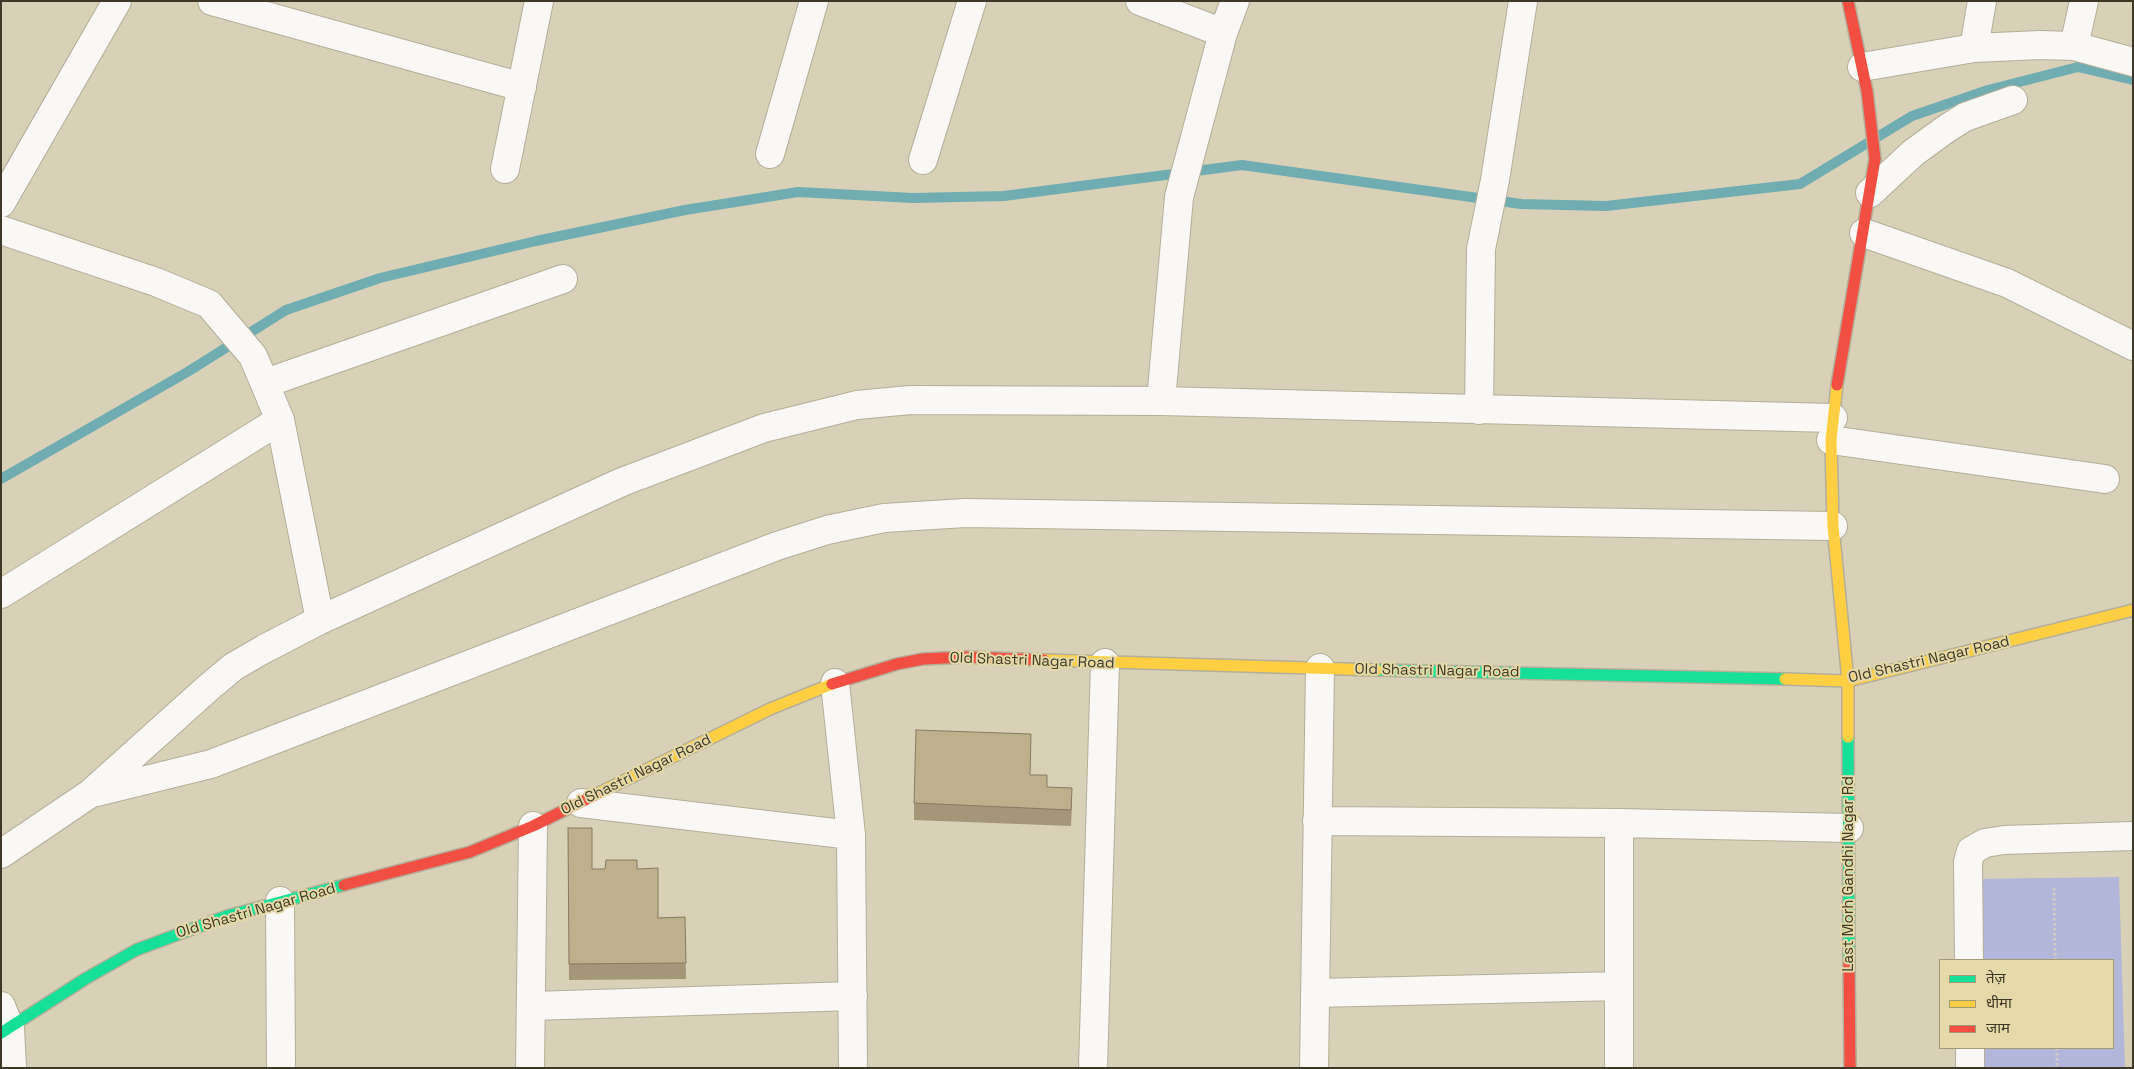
<!DOCTYPE html>
<meta charset="utf-8">
<style>
body{margin:0}
#map{position:relative;width:2134px;height:1069px;overflow:hidden;background:#d8d1b7;font-family:"Space Grotesk","Noto Sans Devanagari",sans-serif}
canvas{display:block}
.frame{position:absolute;inset:0;border:2px solid #3e3926;pointer-events:none}
.legend{position:absolute;left:1939px;top:959px;width:175px;height:90px;box-sizing:border-box;background:#e6d9a9;border:1px solid #a39975;margin:0;padding:6px 9px;list-style:none;font-size:15px;color:#3e3926}
.legend li{display:flex;align-items:center;gap:10px;height:25px}
.legend b{width:25px;border:1px solid #a39975}
</style>
<div id="map">
<canvas width="2134" height="1069"></canvas>
<div class="frame"></div>
<ul class="legend">
<li><b style="height:6px;background:#16e098"></b>तेज़</li>
<li><b style="height:6px;background:#ffcf43"></b>धीमा</li>
<li><b style="height:6px;background:#f24e42"></b>जाम</li>
</ul>
</div>
<script>
const ctx = document.querySelector('canvas').getContext('2d');
ctx.lineJoin = 'round';
function fill(path, color) { ctx.fillStyle = color; ctx.fill(path, 'evenodd'); }
const poly = rows => new Path2D(rows.map(r => 'M' + r).join(''));
function strokePath(path, color, width, dash) { ctx.strokeStyle = color; ctx.lineWidth = width; ctx.lineCap = dash ? 'butt' : 'round'; ctx.setLineDash(dash || []); ctx.stroke(path); }
function label(font, color, halo, rows, align = 'center') {
  ctx.font = font + ' "Space Grotesk",sans-serif'; ctx.lineWidth = 4; ctx.setLineDash([]); ctx.textBaseline = 'middle'; ctx.strokeStyle = halo; ctx.fillStyle = color; for (const [text, x, y, turn = 0] of rows) {
    ctx.save(); ctx.translate(x, y); ctx.rotate((+turn || 0) * Math.PI / 180); ctx.textAlign = isNaN(turn) ? turn : align; if (halo) ctx.strokeText(text, 0, 0); ctx.fillText(text, 0, 0); ctx.restore();
  }
}
const green = poly([
 [2119,877,2125,1068,1980,1068,1979,1048,2113,1048,2113,960,1976,960,1974,879]
]);
const stream = poly([
 [1,479,189,371,286,310,380,278,536,241,685,210,798,192,913,198,1004,196,1242,165,1521,204,1606,206,1800,184,1912,116,1988,90,2078,67,2133,80]
]);
const path = poly([
 [2054,888,2055,960],
 [2057,1048,2057,1068]
]);
const street = poly([
 [212,1,522,87],
 [1140,1,1223,33,1235,1],
 [2074,46,2084,1],
 [1974,48,1982,1],
 [1862,67,1974,48,2040,45,2074,46,2133,62],
 [770,154,814,1],
 [923,160,972,1],
 [505,169,539,1],
 [1870,193,1913,153,1946,129,1965,117,2013,100],
 [1,203,117,1],
 [1,230,156,282,209,304,253,356,280,420,320,620],
 [1864,233,2007,283,2133,346],
 [266,383,563,279],
 [1161,401,1179,197,1223,33],
 [1479,410,1481,249,1495,180,1523,1],
 [1831,440,2105,479],
 [1,594,280,420],
 [835,683,851,835,853,1068],
 [93,793,211,764,777,546,827,530,884,518,965,513,1833,526],
 [581,803,851,835],
 [1317,821,1619,823,1849,828],
 [1,854,91,793,208,688,233,667,264,649,320,620,622,482,764,428,857,405,910,400,1161,401,1833,418],
 [280,901,281,1068],
 [1969,960,1968,862,1971,851,1985,843,2004,840,2133,836],
 [1315,993,1619,986],
 [1,1006,10,1028,12,1068],
 [532,1006,853,996],
 [1970,1048,1970,1068],
 [530,1068,533,826],
 [1093,1068,1105,663],
 [1314,1068,1320,668],
 [1619,1068,1619,823]
]);
const fast = poly([
 [1377,670,1785,679],
 [1848,737,1849,961],
 [1,1033,85,979,136,950,227,916,344,885]
]);
const slow = poly([
 [1837,385,1831,440,1833,526,1848,681,1848,737],
 [1044,660,1377,670],
 [1785,679,1848,681,2133,610],
 [597,794,770,709,832,684]
]);
const jam = poly([
 [1837,385,1875,159,1867,91,1848,1],
 [832,684,897,664,923,659,965,657,1044,660],
 [344,885,470,852,533,826,597,794],
 [1849,961,1850,1068]
]);
const wall = poly([
 [1031,751,1030,775,1072,804,1071,826,914,820,914,803],
 [568,828,592,869,637,869,658,918,685,917,686,979,569,980]
]);
const building = poly([
 [916,730,1031,734,1030,775,1047,775,1047,787,1072,788,1071,810,914,803,916,730],
 [568,828,592,828,592,869,605,869,606,860,637,860,637,869,658,868,658,918,685,917,686,963,569,964,568,828]
]);
const streetNames = [
 ["Old Shastri Nagar Road",1929,660,-13],
 ["Old Shastri Nagar Road",1032,661,2],
 ["Old Shastri Nagar Road",1437,671,1],
 ["Old Shastri Nagar Road",636,775,-26],
 ["Last Morh Gandhi Nagar Rd",1849,874,-90],
 ["Old Shastri Nagar Road",256,911,-16]
];
fill(green, '#b2b7d9');
strokePath(stream, '#70adb3', 10);
strokePath(street, '#b4ae9a', 30);
strokePath(fast, '#b4ae9a', 14);
strokePath(slow, '#b4ae9a', 14);
strokePath(jam, '#b4ae9a', 14);
strokePath(path, '#cdcbc4', 3, [2.5, 2.5]);
strokePath(street, '#f9f8f4', 28);
strokePath(fast, '#16e098', 11);
strokePath(slow, '#ffcf43', 11);
strokePath(jam, '#f24e42', 11);
fill(wall, '#a59679');
fill(building, '#c0af8d');
strokePath(building, '#867a63', 1);
label('15px', '#3e3926', '#e6d9a9', streetNames);
</script>
